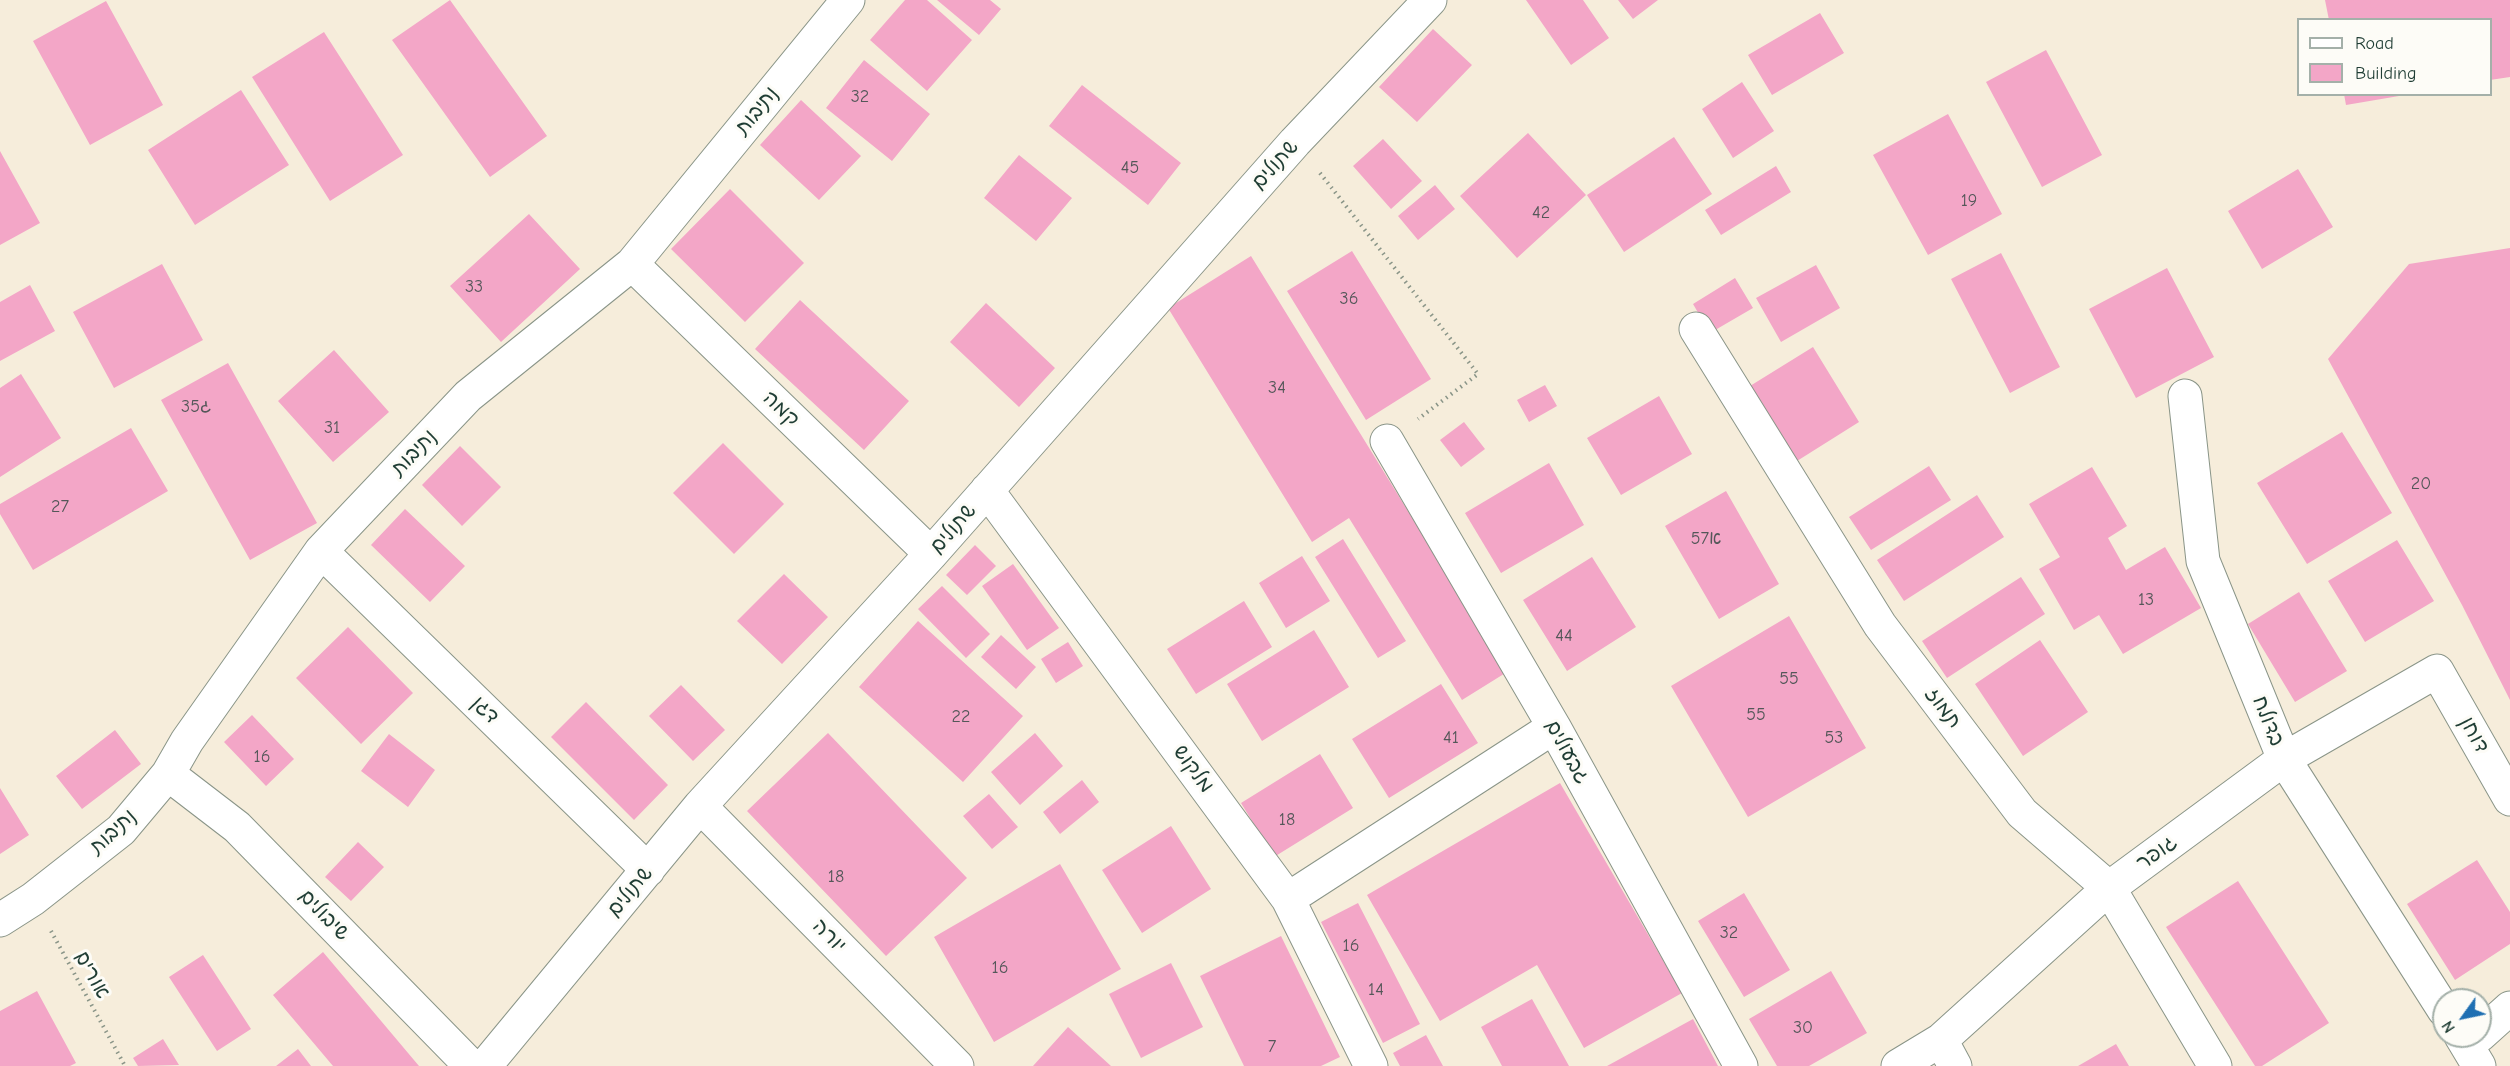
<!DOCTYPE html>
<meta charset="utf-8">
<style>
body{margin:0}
#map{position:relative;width:2510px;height:1066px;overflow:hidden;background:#f6eddb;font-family:"Comic Neue",sans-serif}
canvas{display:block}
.legend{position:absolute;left:2297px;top:18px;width:195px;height:78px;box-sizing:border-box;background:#fdfcf7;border:2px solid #a4b0a9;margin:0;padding:8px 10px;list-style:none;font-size:18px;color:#1f3d34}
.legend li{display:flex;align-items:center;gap:12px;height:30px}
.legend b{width:30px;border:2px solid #a4b0a9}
.north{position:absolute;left:2432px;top:988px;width:60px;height:60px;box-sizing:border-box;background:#fdfcf7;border:2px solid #a4b0a9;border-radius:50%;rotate:237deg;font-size:16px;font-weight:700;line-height:24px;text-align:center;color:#1f3d34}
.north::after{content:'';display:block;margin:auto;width:21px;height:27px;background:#1f6fb2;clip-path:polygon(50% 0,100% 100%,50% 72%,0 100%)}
</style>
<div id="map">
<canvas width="2510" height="1066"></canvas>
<ul class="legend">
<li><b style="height:8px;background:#fff"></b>Road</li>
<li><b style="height:16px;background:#f3a6c7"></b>Building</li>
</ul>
<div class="north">N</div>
</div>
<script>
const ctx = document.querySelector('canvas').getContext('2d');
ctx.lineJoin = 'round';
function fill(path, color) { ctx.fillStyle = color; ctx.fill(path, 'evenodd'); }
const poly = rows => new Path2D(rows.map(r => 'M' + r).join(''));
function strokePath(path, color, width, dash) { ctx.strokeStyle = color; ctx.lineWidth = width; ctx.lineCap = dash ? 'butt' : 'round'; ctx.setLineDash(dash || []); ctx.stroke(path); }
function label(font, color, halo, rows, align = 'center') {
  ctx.font = font + ' "Comic Neue","Playpen Sans Hebrew",sans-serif'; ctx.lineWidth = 6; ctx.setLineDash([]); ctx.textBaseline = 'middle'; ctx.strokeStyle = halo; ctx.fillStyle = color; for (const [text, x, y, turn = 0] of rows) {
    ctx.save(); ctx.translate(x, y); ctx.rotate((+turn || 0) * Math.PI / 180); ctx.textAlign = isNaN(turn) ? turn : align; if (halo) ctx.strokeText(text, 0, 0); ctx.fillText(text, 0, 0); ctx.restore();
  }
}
const building = poly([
 [450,0,547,136,490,177,392,40],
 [905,0,927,0,972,40,927,91,870,40],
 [937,0,990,0,1001,9,979,35],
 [1526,0,1583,0,1609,38,1571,65],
 [1618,0,1658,0,1633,19],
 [2325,0,2510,0,2510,77,2490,80,2490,20,2329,20],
 [106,1,163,105,90,145,33,41],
 [1820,13,1844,53,1772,95,1748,55],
 [1433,29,1472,65,1417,122,1379,87],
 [324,32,403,155,330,201,252,77],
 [2046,50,2102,155,2042,187,1986,82],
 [864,60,930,114,892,161,826,108],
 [1742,82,1774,131,1733,158,1702,109],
 [1082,85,1181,163,1148,205,1049,126],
 [241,90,289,165,195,225,148,150],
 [2344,94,2399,94,2399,96,2346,105],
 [801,100,861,156,819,200,760,145],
 [1948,114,2002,214,1928,255,1873,155],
 [1528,133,1586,195,1517,258,1460,196],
 [1674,137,1712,194,1624,252,1587,195],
 [1383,139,1422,181,1391,209,1353,166],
 [0,151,40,223,0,245],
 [1019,155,1072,198,1036,241,984,198],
 [1776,166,1791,192,1721,235,1705,210],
 [2298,169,2333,227,2262,269,2228,211],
 [1435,185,1455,209,1418,240,1398,216],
 [730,189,804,263,745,322,671,249],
 [529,214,580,269,501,342,450,286],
 [2510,248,2510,700,2462,605,2328,359,2409,264],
 [1352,251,1431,379,1366,420,1287,291],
 [2001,253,2060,367,2010,393,1951,279],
 [1251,256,1507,672,1462,700,1349,518,1312,542,1168,308],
 [162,264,203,340,114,388,73,312],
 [1816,265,1840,308,1781,342,1756,298],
 [2167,268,2214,357,2136,398,2089,309],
 [1735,278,1753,308,1710,333,1693,304],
 [30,285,55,331,0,361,0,302],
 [800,300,909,401,864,450,755,349],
 [986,303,1055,368,1019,407,950,342],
 [1813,347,1859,422,1797,461,1750,386],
 [334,350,389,412,333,462,278,401],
 [228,363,317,523,250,560,161,400],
 [21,374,61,438,0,477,0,388],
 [1545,385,1557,406,1529,422,1517,400],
 [1659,396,1692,454,1621,495,1587,438],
 [1464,422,1485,449,1461,467,1440,440],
 [131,428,168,491,33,570,0,514,0,504],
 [2342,432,2392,513,2307,564,2257,483],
 [723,443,784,504,734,554,673,493],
 [460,446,501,487,462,526,422,485],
 [1549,463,1584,525,1501,573,1465,513],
 [1929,466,1951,500,1871,550,1849,517],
 [2092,467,2127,526,2108,538,2126,570,2165,547,2201,608,2123,654,2099,615,2074,630,2039,569,2060,557,2029,504],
 [1726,491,1779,584,1719,619,1665,526],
 [1977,495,2004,537,1904,601,1877,560],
 [405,509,465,566,430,602,371,545],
 [1343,539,1406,641,1378,658,1315,557],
 [2397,540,2434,601,2365,642,2328,581],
 [975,545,996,566,967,595,946,575],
 [1302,556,1330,601,1286,628,1259,583],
 [1592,557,1636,627,1567,671,1523,600],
 [1013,564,1059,628,1027,650,982,586],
 [784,574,828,617,782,664,737,621],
 [2021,577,2045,614,1947,678,1922,641],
 [942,586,990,634,966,658,918,609],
 [2299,592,2347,671,2295,702,2248,624],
 [1244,601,1272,647,1196,694,1167,649],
 [1789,616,1866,748,1748,817,1671,686],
 [918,621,1023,716,963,782,859,687],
 [348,627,413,693,361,744,296,678],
 [1314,630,1349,687,1262,741,1227,684],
 [1001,635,1036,667,1016,689,981,657],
 [2040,640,2088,712,2023,756,1975,684],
 [1068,642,1083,666,1056,683,1041,659],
 [1441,684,1478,743,1389,798,1352,739],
 [681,685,725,730,693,761,649,716],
 [586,702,668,785,634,820,551,737],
 [252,715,294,759,266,786,224,742],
 [115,730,141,764,82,809,56,776],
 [828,733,967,878,886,956,747,811],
 [1035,733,1063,766,1020,805,991,772],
 [389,734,435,770,408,807,361,771],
 [1320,754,1353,808,1274,857,1241,803],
 [1082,780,1099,802,1060,834,1043,812],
 [1560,783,1682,993,1584,1048,1537,965,1440,1021,1367,895],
 [0,788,29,835,0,854],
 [989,794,1018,827,992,849,963,816],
 [1171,826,1211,889,1142,933,1102,870],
 [358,842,384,867,351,901,325,877],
 [2477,860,2510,912,2510,944,2455,980,2407,904],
 [1060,864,1121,969,994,1042,934,937],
 [2238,881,2329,1023,2262,1066,2255,1066,2166,927],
 [1744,893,1790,970,1744,997,1698,921],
 [1358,903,1420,1024,1383,1043,1321,922],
 [1281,936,1340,1057,1321,1066,1244,1066,1200,976],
 [323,952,419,1066,333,1066,273,995],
 [203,955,251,1029,217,1051,169,977],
 [1171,963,1203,1027,1141,1058,1109,994],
 [1831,971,1867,1033,1809,1066,1777,1066,1749,1019],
 [37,991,76,1063,70,1066,0,1066,0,1011],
 [1532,999,1569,1066,1502,1066,1481,1027],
 [1693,1019,1718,1066,1607,1066],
 [1068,1027,1111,1066,1033,1066],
 [1426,1035,1443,1066,1400,1066,1393,1053],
 [163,1039,179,1065,138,1066,133,1058],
 [2116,1044,2129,1066,2078,1066],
 [298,1049,311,1066,276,1066]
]);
const path = poly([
 [1320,173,1478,374,1418,419],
 [51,931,125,1066]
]);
const street = poly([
 [632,264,931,554],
 [1696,329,1880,625,2022,813,2109,888,2215,1066],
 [2185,396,2203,561,2284,759,2444,1010],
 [1387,441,1554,727,1741,1066],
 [987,490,1288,899,1371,1066],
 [321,551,648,870],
 [168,774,237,827,471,1066],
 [700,806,957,1066],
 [1288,899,1554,727],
 [0,920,33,899,121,830,168,774,187,741,321,551,468,396,632,264,848,0],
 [2480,1035,2510,1008],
 [2461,1036,2479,1066],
 [1941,1040,1955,1066],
 [485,1066,700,806,931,554,1295,142,1430,0],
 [1898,1066,1941,1040,2109,888,2284,759,2437,671,2510,799]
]);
const numberNames = [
 ["32",860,97],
 ["45",1130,168],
 ["19",1969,201],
 ["42",1541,213],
 ["33",474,287],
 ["36",1349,299],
 ["34",1277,388],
 ["35ג",196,407],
 ["31",332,428],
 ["20",2421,484],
 ["27",60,507],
 ["57א",1706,539],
 ["13",2146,600],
 ["44",1564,636],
 ["55",1789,679],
 ["55",1756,715],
 ["22",961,717],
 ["41",1451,738],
 ["53",1834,738],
 ["16",262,757],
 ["18",1287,820],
 ["18",836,877],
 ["32",1729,933],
 ["16",1351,946],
 ["16",1000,968],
 ["14",1376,990],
 ["30",1803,1028],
 ["7",1272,1047]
];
const streetNames = [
 ["נתיבות",757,111,-51],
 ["שתולים",1275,165,-48],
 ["קמה",781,409,44],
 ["נתיבות",414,453,-46],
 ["שתולים",953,529,-49],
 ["תמוז",1943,708,53],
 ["דגן",485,710,44],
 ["בדולח",2268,721,68],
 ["דוחן",2474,735,61],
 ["גבעולים",1567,752,61],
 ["מלקוש",1193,769,54],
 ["נתיבות",113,832,-43],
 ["גופר",2157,853,-36],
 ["שתולים",630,892,-50],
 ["שיבולים",324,915,46],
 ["יורה",829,936,45],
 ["אורים",92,975,61]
];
fill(building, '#f3a6c7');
strokePath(street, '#8a9588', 35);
strokePath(path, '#8a9588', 4, [1.5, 4.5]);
strokePath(street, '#fff', 33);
label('18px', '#545759', null, numberNames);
label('21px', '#1f3d34', '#fdfcf7', streetNames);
</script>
